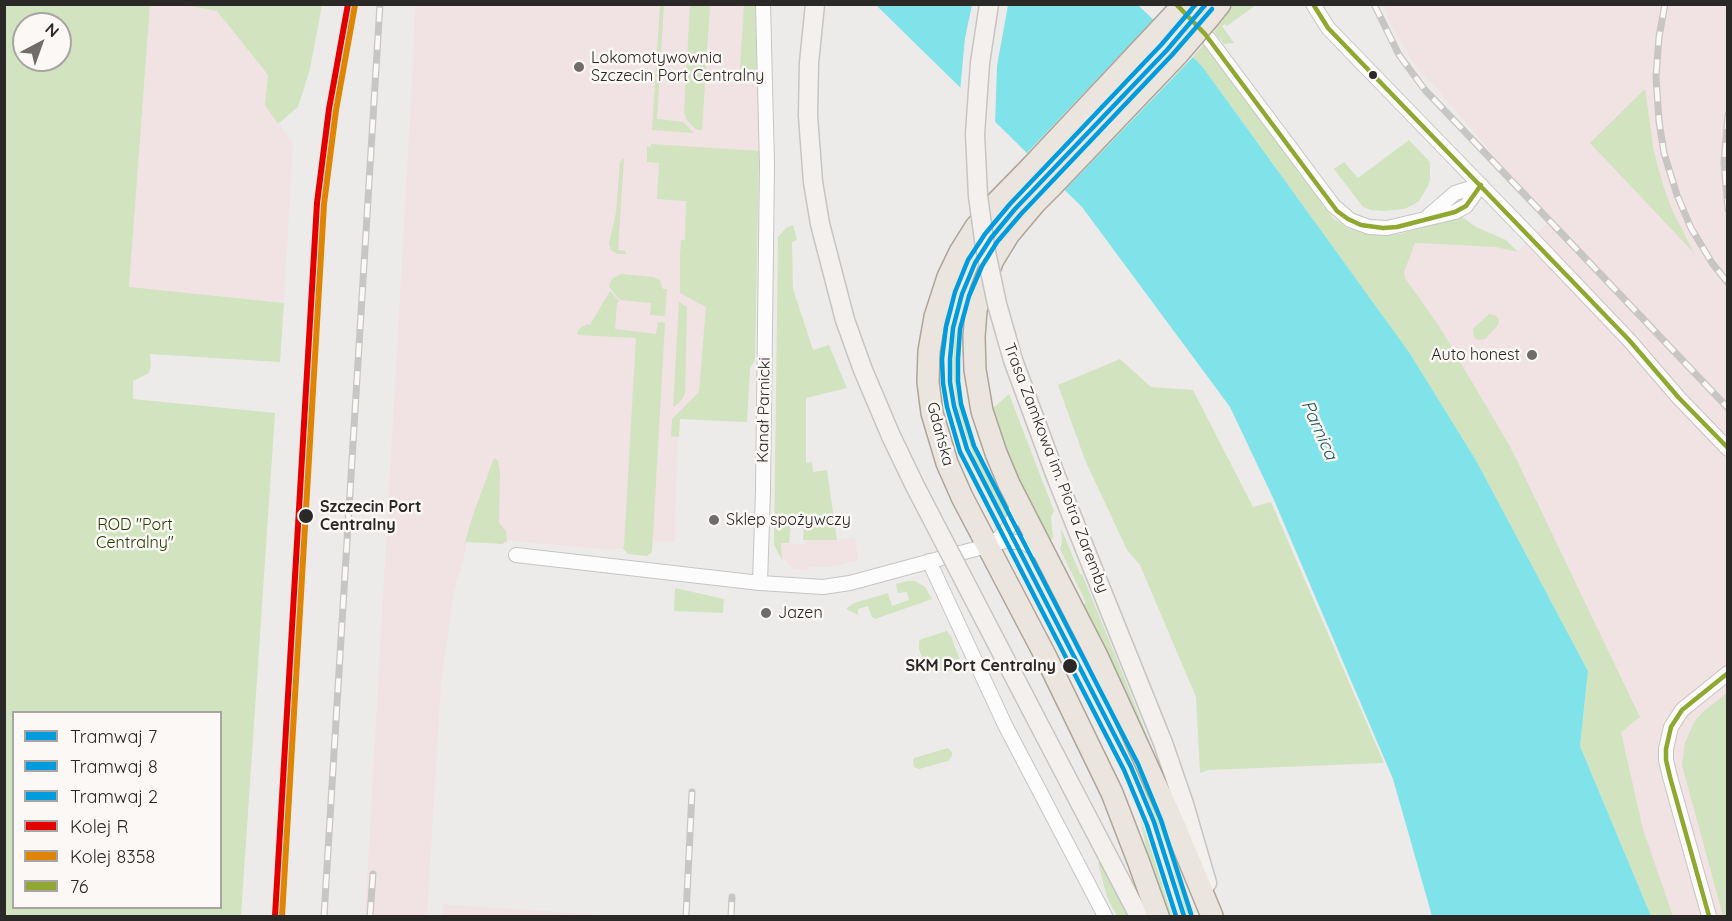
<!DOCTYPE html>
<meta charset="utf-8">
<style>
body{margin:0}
#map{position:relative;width:1732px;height:921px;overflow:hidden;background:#edebea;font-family:Quicksand,sans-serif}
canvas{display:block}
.frame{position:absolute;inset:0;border:6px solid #2a2928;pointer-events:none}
.legend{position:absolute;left:12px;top:711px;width:210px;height:198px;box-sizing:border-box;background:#fcf8f6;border:2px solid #a8a5a4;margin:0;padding:8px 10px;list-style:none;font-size:18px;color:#2a2928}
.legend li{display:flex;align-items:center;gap:12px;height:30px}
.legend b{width:30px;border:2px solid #a8a5a4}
.north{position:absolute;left:12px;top:12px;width:60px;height:60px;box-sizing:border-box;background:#fcf8f6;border:2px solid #a8a5a4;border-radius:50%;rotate:41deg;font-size:16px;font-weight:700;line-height:24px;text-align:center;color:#2a2928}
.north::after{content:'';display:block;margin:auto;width:21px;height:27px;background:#6e6d6c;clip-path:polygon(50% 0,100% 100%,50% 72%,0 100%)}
</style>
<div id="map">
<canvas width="1732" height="921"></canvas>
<div class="frame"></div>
<ul class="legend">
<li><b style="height:8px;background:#009cdd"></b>Tramwaj 7</li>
<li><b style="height:8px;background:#009cdd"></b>Tramwaj 8</li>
<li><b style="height:8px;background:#009cdd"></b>Tramwaj 2</li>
<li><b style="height:8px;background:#e50000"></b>Kolej R</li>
<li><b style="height:8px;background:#df8506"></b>Kolej 8358</li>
<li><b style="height:8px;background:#90a730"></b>76</li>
</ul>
<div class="north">N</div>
</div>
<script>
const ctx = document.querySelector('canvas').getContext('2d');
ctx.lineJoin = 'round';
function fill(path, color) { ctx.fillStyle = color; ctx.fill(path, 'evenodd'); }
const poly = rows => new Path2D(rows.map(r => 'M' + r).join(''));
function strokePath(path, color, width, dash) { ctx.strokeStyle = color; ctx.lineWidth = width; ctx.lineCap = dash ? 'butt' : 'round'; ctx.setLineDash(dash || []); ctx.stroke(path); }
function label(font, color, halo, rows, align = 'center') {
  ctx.font = font + ' Quicksand,sans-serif'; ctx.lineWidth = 5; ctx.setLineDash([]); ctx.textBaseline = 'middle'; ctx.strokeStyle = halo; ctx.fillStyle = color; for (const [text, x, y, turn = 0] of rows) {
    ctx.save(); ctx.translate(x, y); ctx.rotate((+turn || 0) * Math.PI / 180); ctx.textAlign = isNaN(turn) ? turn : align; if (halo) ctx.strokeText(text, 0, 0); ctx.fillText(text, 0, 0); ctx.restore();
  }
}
const industrial = poly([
 [150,5,184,5,217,11,268,76,265,105,293,143,284,303,129,288],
 [415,5,755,5,759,151,755,360,750,368,747,422,679,419,676,485,675,542,625,540,624,547,612,550,467,537,464,558,454,591,441,684,427,916,365,916,413,63],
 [1383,5,1727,5,1727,916,1673,916,1643,829,1621,731,1640,717,1511,448,1439,326,1402,274,1411,244,1495,246,1517,252,1552,219,1488,149,1441,93,1417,68,1392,27],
 [855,538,858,560,832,567,809,567,809,570,794,569,785,560,782,560,781,543,805,544,806,539,837,540],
 [443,904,585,914,602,915,601,916,442,916]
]);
const green = poly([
 [5,4,150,5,129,287,284,303,280,362,150,354,151,366,149,373,133,381,133,399,275,413,241,916,5,916],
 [24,24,60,24,60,60,24,60],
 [14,712,220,712,220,908,14,908],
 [184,5,322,5,310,69,298,107,278,124,265,105,268,75,217,11],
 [660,5,664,5,657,119,683,122,694,133,652,130],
 [690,5,710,5,702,130,697,130,687,120,684,113],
 [744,5,755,5,757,77,739,83],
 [1233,5,1256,5,1227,26,1225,24,1222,26,1234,43,1224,44,1214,32],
 [1205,43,1323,205,1333,218,1347,228,1368,235,1400,234,1461,216,1476,227,1506,240,1518,252,1496,247,1415,243,1404,272,1405,278,1439,326,1511,448,1640,717,1621,732,1643,829,1673,916,1651,916,1580,746,1588,671,1477,462,1409,352,1202,66,1192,58],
 [1645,89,1654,152,1663,185,1672,210,1694,253,1590,143],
 [1409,140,1430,162,1430,180,1427,188,1419,201,1413,205,1404,209,1384,211,1371,210,1363,207,1334,169,1344,162,1358,178],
 [651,144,759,151,755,360,750,368,747,422,680,419,679,437,671,436,672,419,699,392,706,307,680,293,680,255,681,240,685,240,686,201,657,199,659,163,647,162,647,146,651,147],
 [624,158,618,250,625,251,626,254,617,254,611,250,609,243,616,213,620,162],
 [793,225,797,240,792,242,793,289,813,350,829,345,847,388,806,398,806,463,812,462,813,472,827,470,837,540,803,540,804,524,791,523,789,543,781,543,782,560,774,545,778,237,786,228],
 [621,274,653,277,660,280,663,289,667,289,665,316,650,315,651,303,620,300,609,287,610,283,613,278],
 [610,291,619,301,617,303,615,329,656,334,658,322,665,323,652,552,647,556,628,554,622,547,624,547,636,338,578,335,577,333,579,329,587,324,590,325],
 [679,302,687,307,685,394,680,402,673,407],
 [1489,314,1496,316,1499,320,1498,325,1485,339,1478,340,1474,337,1473,329],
 [956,332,959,382,964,412,972,436,1007,511,1008,516,1005,520,975,460,958,410,953,373,954,342],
 [1120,359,1151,387,1193,390,1253,507,1271,502,1384,763,1208,770,1200,773,1196,697,1140,565,1127,550,1085,460,1058,385],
 [1009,394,1054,511,1051,517,1053,537,1050,542,1010,462,991,410],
 [494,458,498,461,500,472,499,523,506,531,507,541,502,544,465,542,473,515],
 [1061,528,1080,574,1082,574,1118,662,1151,746,1151,749,1081,605,1086,603,1060,549,1062,542],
 [908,581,915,581,925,587,932,599,875,619,872,617,868,606,858,609,858,615,846,609,854,603,888,593,892,606,909,600,907,592,898,593,896,584],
 [675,588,724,599,723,613,674,611],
 [947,631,951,636,964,671,932,671,926,668,919,649,919,641,922,639],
 [1727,693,1728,916,1723,916,1682,765,1685,743,1694,722,1704,711],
 [948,748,952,752,952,756,948,761,919,769,914,767,913,761,914,758],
 [1136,771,1155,801,1195,916,1187,916,1166,845],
 [1140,817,1154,858,1172,916,1167,916,1147,853],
 [1102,861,1112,880,1127,916,1117,916,1107,897,1098,863]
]);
const water = poly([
 [876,5,1138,5,1202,66,1409,352,1477,462,1588,671,1580,746,1651,916,1432,916,1393,779,1274,500,1230,407,1082,207]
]);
const pier = poly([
 [972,5,1008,5,997,66,995,125,960,91,965,38],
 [1155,18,1194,56,1062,193,1025,155]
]);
const minor = poly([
 [1313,4,1328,28,1526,232,1629,340,1679,398,1728,449],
 [1209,39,1333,205,1350,220,1369,227,1387,228,1455,212,1466,206,1481,185],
 [1427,217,1455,193,1481,185],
 [992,543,999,538,1010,526,1016,513,1016,500],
 [516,555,760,583,823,587,850,583,1005,541,1025,543,1041,553],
 [929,561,1005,725,1105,916],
 [760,583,763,490,767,165,763,4],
 [1709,916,1670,777,1666,760,1666,749,1671,727,1682,710,1728,673]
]);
const secondary = poly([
 [815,4,809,63,808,116,813,182,820,224,845,320,863,370,891,436],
 [1093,569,1163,743,1184,804,1207,883],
 [1032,711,1139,916]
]);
const primary = poly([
 [1208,19,1220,4],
 [1033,165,993,206,975,228,960,252,948,277,935,317,929,351,928,382,932,413,947,463,962,497,1046,657,1112,793,1139,863,1158,916],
 [1053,185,1035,203,1009,234,993,260,981,291,976,310,974,337,975,370,982,411,996,453,1009,484,1097,656,1176,829,1212,916]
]);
const rail = poly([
 [1374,4,1399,55,1425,90,1728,408],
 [1665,4,1659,37,1656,77,1659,121,1664,153,1677,195,1691,228,1712,263,1728,283],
 [1728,115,1724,163,1728,209],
 [324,916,380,4],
 [370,916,373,874],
 [686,916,692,792],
 [731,916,732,897]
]);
const secondaryBridge = poly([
 [989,4,980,63,975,134,978,196,985,247,997,304,1013,360,1055,474,1093,569],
 [891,436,915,486,1032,711]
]);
const primaryBridge = poly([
 [1033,165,1184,4],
 [1053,185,1178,54,1208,19]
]);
const bus1 = poly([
 [1176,4,1205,34,1337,211,1348,219,1361,225,1383,228,1397,227,1455,212,1466,206,1481,185],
 [1313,4,1328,28,1629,340,1679,398,1728,448],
 [1709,916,1670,777,1666,760,1666,749,1671,727,1682,710,1728,673]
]);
const rail1 = poly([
 [275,916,317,203,329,109,348,4]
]);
const rail2 = poly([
 [282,916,324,204,336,110,355,5]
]);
const tram1 = poly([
 [1184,916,1154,822,1131,767,967,449,954,406,950,382,950,359,953,328,962,294,975,263,991,238,1015,209,1167,50,1206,4]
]);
const tram2 = poly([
 [1191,914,1161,820,1138,764,974,446,961,404,958,381,958,359,960,329,969,296,982,266,997,242,1021,214,1172,55,1212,9]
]);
const tram3 = poly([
 [1176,916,1147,825,1124,770,960,452,947,407,943,383,942,359,946,327,955,292,968,260,985,234,1010,204,1161,45,1196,4]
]);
const markers = [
 [579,67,6,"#6e6d6c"],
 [1373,75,5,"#2a2928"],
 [1532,355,6,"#6e6d6c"],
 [306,516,8,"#2a2928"],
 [714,520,6,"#6e6d6c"],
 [766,613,6,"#6e6d6c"],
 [1070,666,8,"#2a2928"]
];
const poiNames = [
 ["Lokomotywownia",591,58],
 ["Szczecin Port Centralny",591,76],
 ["Auto honest",1520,355,"right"],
 ["Sklep spożywczy",726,520],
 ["Jazen",778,613]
];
const streetNames = [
 ["Kanał Parnicki",764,410,-89],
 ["Gdańska",940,434,75],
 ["Trasa Zamkowa im. Piotra Zaremby",1056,468,69]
];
const stopNames = [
 ["Szczecin Port",320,507],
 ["Centralny",320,525],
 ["SKM Port Centralny",1056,666,"right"]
];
const parkNames = [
 ["ROD \"Port",135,525],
 ["Centralny\"",135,543]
];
const waterNames = [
 ["Parnica",1319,430,66]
];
fill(industrial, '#f1e2e4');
fill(green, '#d1e3bf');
fill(water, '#80e3e9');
fill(pier, '#edebea');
strokePath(minor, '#c6c5c4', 16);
strokePath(secondary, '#c6c5c4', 21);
strokePath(primary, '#aea499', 24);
strokePath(minor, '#fcfcfc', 14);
strokePath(secondary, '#f3f0ed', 18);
strokePath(primary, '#eae5df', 21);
strokePath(rail, '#c7c6c5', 7);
strokePath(rail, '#fcf8f6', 4.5, [14]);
strokePath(secondaryBridge, '#c6c5c4', 21, []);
strokePath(primaryBridge, '#aea499', 24, []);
strokePath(secondaryBridge, '#f3f0ed', 18);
strokePath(primaryBridge, '#eae5df', 21);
strokePath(bus1, '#90a730', 4.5);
strokePath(rail1, '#e50000', 6);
strokePath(rail2, '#df8506', 6);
strokePath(tram1, '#009cdd', 4.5);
strokePath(tram2, '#009cdd', 4.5);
strokePath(tram3, '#009cdd', 4.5);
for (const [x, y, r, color] of markers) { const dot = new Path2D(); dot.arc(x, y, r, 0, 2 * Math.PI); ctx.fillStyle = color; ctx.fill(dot); strokePath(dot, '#fcf8f6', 2); }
label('16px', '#2a2928', '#fcf8f6', poiNames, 'left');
label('16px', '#2a2928', '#fcf8f6', streetNames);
label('bold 16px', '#2a2928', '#fcf8f6', stopNames, 'left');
label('16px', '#243e00', '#fcf8f6', parkNames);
label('italic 18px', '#215c60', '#fcf8f6', waterNames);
</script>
